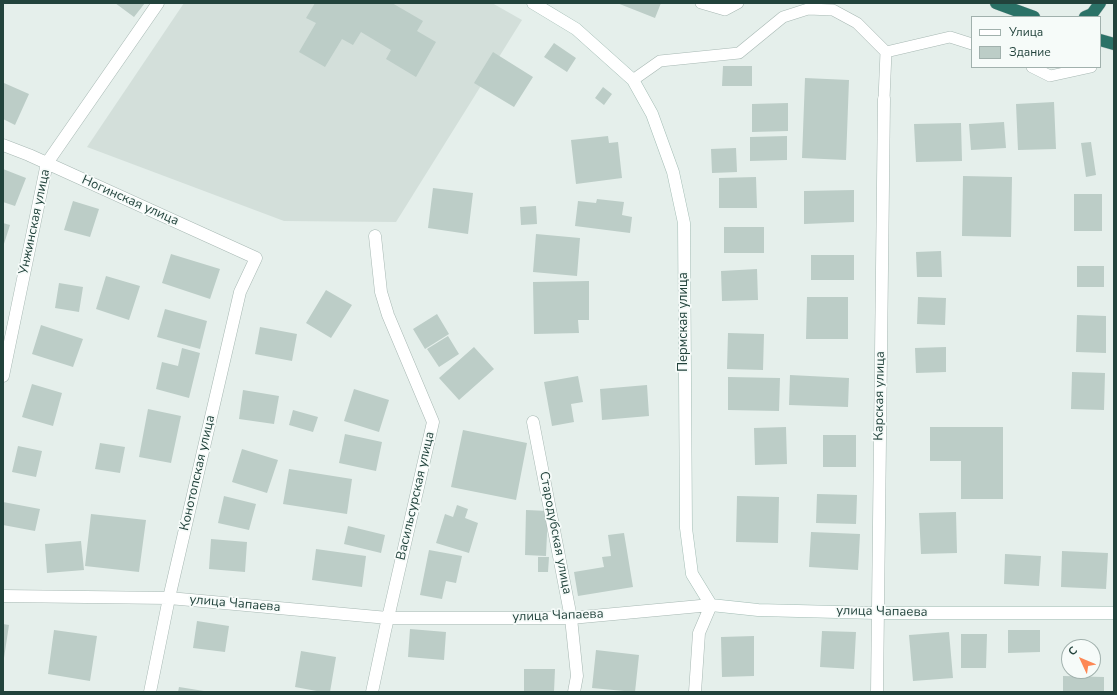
<!DOCTYPE html>
<meta charset="utf-8">
<style>
body{margin:0}
#map{position:relative;width:1117px;height:695px;overflow:hidden;background:#e5efeb;font-family:"Nunito Sans",sans-serif}
canvas{display:block}
.frame{position:absolute;inset:0;border:4px solid #22433c;pointer-events:none}
.legend{position:absolute;left:971px;top:16px;width:130px;height:52px;box-sizing:border-box;background:#f6fbf9;border:1px solid #a1b1ad;margin:0;padding:5px 7px;list-style:none;font-size:12px;color:#22433c}
.legend li{display:flex;align-items:center;gap:8px;height:20px}
.legend b{width:20px;border:1px solid #a1b1ad}
.north{position:absolute;left:1061px;top:639px;width:40px;height:40px;box-sizing:border-box;background:#f6fbf9;border:1px solid #a1b1ad;border-radius:50%;rotate:314deg;font-size:11px;font-weight:700;line-height:16px;text-align:center;color:#22433c}
.north::after{content:'';display:block;margin:auto;width:14px;height:18px;background:#fd8754;clip-path:polygon(50% 0,100% 100%,50% 72%,0 100%)}
</style>
<div id="map">
<canvas width="1117" height="695"></canvas>
<div class="frame"></div>
<ul class="legend">
<li><b style="height:5px;background:#fff"></b>Улица</li>
<li><b style="height:11px;background:#bccdc7"></b>Здание</li>
</ul>
<div class="north">С</div>
</div>
<script>
const ctx = document.querySelector('canvas').getContext('2d');
ctx.lineJoin = 'round';
function fill(path, color) { ctx.fillStyle = color; ctx.fill(path, 'evenodd'); }
const poly = rows => new Path2D(rows.map(r => 'M' + r).join(''));
function strokePath(path, color, width, dash) { ctx.strokeStyle = color; ctx.lineWidth = width; ctx.lineCap = dash ? 'butt' : 'round'; ctx.setLineDash(dash || []); ctx.stroke(path); }
function label(font, color, halo, rows, align = 'center') {
  ctx.font = font + ' "Nunito Sans",sans-serif'; ctx.lineWidth = 3.5; ctx.setLineDash([]); ctx.textBaseline = 'middle'; ctx.strokeStyle = halo; ctx.fillStyle = color; for (const [text, x, y, turn = 0] of rows) {
    ctx.save(); ctx.translate(x, y); ctx.rotate((+turn || 0) * Math.PI / 180); ctx.textAlign = isNaN(turn) ? turn : align; if (halo) ctx.strokeText(text, 0, 0); ctx.fillText(text, 0, 0); ctx.restore();
  }
}
const built = poly([
 [184,3,492,3,522,20,396,222,284,221,87,147]
]);
const building = poly([
 [115,3,145,3,134,17],
 [315,3,392,3,423,21,417,31,436,42,416,77,386,59,391,50,361,32,353,45,342,39,325,67,299,52,316,23,306,18],
 [617,3,661,3,655,18],
 [554,43,576,58,567,72,544,57],
 [493,52,533,77,514,107,474,83],
 [723,66,752,66,752,86,722,86],
 [805,78,849,80,846,160,802,158],
 [4,83,29,94,15,125,3,119],
 [603,87,612,94,604,105,595,98],
 [1054,102,1056,149,1018,150,1016,104],
 [788,103,788,131,752,132,752,104],
 [1004,122,1006,148,971,150,969,124],
 [961,123,962,161,916,162,914,124],
 [608,136,609,143,618,142,622,178,576,184,571,140],
 [787,136,787,160,750,161,750,137],
 [1091,142,1096,175,1086,177,1081,143],
 [736,148,737,172,712,173,711,149],
 [3,169,26,178,15,206,3,202],
 [963,176,1012,177,1011,237,962,236],
 [756,177,757,208,719,208,719,178],
 [433,188,473,193,468,234,428,228],
 [854,190,854,222,804,224,804,191],
 [1074,194,1102,194,1102,231,1074,231],
 [597,199,624,202,622,215,632,217,630,233,575,226,578,201,596,203],
 [73,201,99,209,90,237,64,230],
 [536,206,537,224,521,225,520,207],
 [3,223,10,225,3,247],
 [724,227,764,227,764,253,724,253],
 [536,234,580,238,577,276,533,272],
 [941,251,942,277,917,277,916,252],
 [171,254,220,269,210,299,162,283],
 [811,255,854,255,854,280,811,280],
 [1077,266,1104,266,1104,287,1077,287],
 [757,269,758,300,722,301,721,271],
 [106,276,140,286,129,320,96,309],
 [589,281,589,320,578,320,579,333,534,334,533,282],
 [59,283,83,287,79,312,55,308],
 [326,290,352,305,331,338,306,323],
 [807,297,848,297,848,339,806,339],
 [918,297,946,298,945,325,917,324],
 [165,309,207,321,200,349,157,337],
 [437,314,449,334,425,349,413,329],
 [1077,315,1106,316,1106,353,1076,352],
 [41,325,83,339,73,367,32,354],
 [260,327,297,334,292,361,255,354],
 [728,333,764,334,763,370,727,369],
 [448,336,459,354,439,367,427,349],
 [474,347,494,369,459,400,439,378],
 [946,347,946,372,916,373,915,348],
 [182,348,200,353,189,398,156,389,162,362,178,366],
 [1072,372,1105,373,1104,410,1071,409],
 [790,375,849,378,848,407,789,405],
 [578,376,583,402,571,404,574,422,552,426,544,382],
 [728,377,780,378,779,411,728,410],
 [32,384,62,393,53,426,22,417],
 [647,385,649,416,602,420,600,389],
 [354,389,389,400,379,432,344,421],
 [243,390,279,396,274,424,239,419],
 [148,409,181,416,171,463,139,457],
 [293,410,318,417,313,432,289,425],
 [786,427,787,464,755,465,754,428],
 [930,427,1003,427,1003,499,961,499,961,461,930,461],
 [463,430,527,443,516,500,451,487],
 [345,434,382,442,376,471,339,463],
 [823,435,856,435,856,467,823,467],
 [100,443,125,447,120,473,95,469],
 [18,446,42,451,36,477,12,472],
 [242,449,278,460,267,493,232,482],
 [289,469,352,479,347,514,283,504],
 [817,494,857,495,856,524,816,523],
 [224,496,256,504,249,530,218,523],
 [737,496,779,497,778,543,736,542],
 [3,502,40,509,35,531,3,525],
 [457,505,468,509,465,518,478,523,469,553,436,543,445,514,453,517],
 [526,510,548,511,546,556,525,555],
 [956,512,957,553,921,554,919,513],
 [91,514,146,520,139,572,85,566],
 [348,526,385,535,381,553,344,544],
 [811,532,860,534,858,570,809,567],
 [624,533,633,587,578,596,574,572,604,567,602,557,611,556,608,535],
 [211,539,247,542,245,572,209,569],
 [81,541,84,570,47,573,45,544],
 [316,549,366,556,362,587,312,580],
 [429,550,462,556,456,583,446,581,442,599,420,595],
 [1062,551,1108,553,1106,589,1061,587],
 [1005,554,1041,556,1039,586,1004,584],
 [538,557,549,557,548,572,538,572],
 [197,621,229,626,225,652,193,648],
 [3,624,9,625,4,658,3,658],
 [410,629,446,632,444,660,408,657],
 [54,630,97,636,90,681,48,674],
 [1008,630,1040,630,1040,652,1008,653],
 [822,631,856,632,854,669,820,667],
 [949,632,953,678,913,681,909,635],
 [961,634,987,634,986,668,961,668],
 [754,636,754,676,722,677,721,637],
 [596,650,639,655,635,692,592,688],
 [301,651,336,657,330,692,322,692,295,687],
 [524,669,555,669,554,692,524,692],
 [1063,676,1104,677,1104,692,1063,692],
 [179,687,204,691,204,692,178,692]
]);
const lane = poly([
 [701,3,725,10,738,3],
 [1032,67,1050,76,1091,67],
 [633,80,660,61,739,53,783,17,808,9,833,10,857,23,886,52],
 [884,99,886,52,950,37,972,44]
]);
const street = poly([
 [3,145,29,155,256,258,240,292,169,598,150,692],
 [3,376,47,163,158,3],
 [533,422,571,618,577,676,574,692],
 [3,596,169,598,388,618,571,618,711,605,699,633,695,692],
 [372,692,385,631,433,422,388,315,381,292,375,236],
 [877,692,884,99]
]);
const secondary = poly([
 [533,3,576,29,633,80,652,114,673,172,684,223,686,528,692,574,711,605,758,610,877,613,1114,613]
]);
const highway = poly([
 [996,3,1034,17],
 [1085,17,1092,14,1100,3],
 [1100,40,1114,44]
]);
const streetNames = [
 ["Ногинская улица",130,201,24],
 ["Унжинская улица",35,222,-78],
 ["Пермская улица",684,322,-90],
 ["Карская улица",880,396,-89],
 ["Конотопская улица",198,473,-77],
 ["Васильсурская улица",416,496,-77],
 ["Стародубская улица",555,533,79],
 ["улица Чапаева",235,604,5],
 ["улица Чапаева",882,612,1],
 ["улица Чапаева",558,616,-2]
];
fill(built, '#d3dfda');
fill(building, '#bccdc7');
strokePath(lane, '#a7b8b3', 12);
strokePath(street, '#a7b8b3', 13);
strokePath(secondary, '#a2bcb4', 13);
strokePath(highway, '#c1cac8', 13);
strokePath(lane, '#fff', 11);
strokePath(street, '#fff', 12);
strokePath(secondary, '#fff', 12);
strokePath(highway, '#2b7267', 12);
label('13px', '#22433c', '#f6fbf9', streetNames);
</script>
